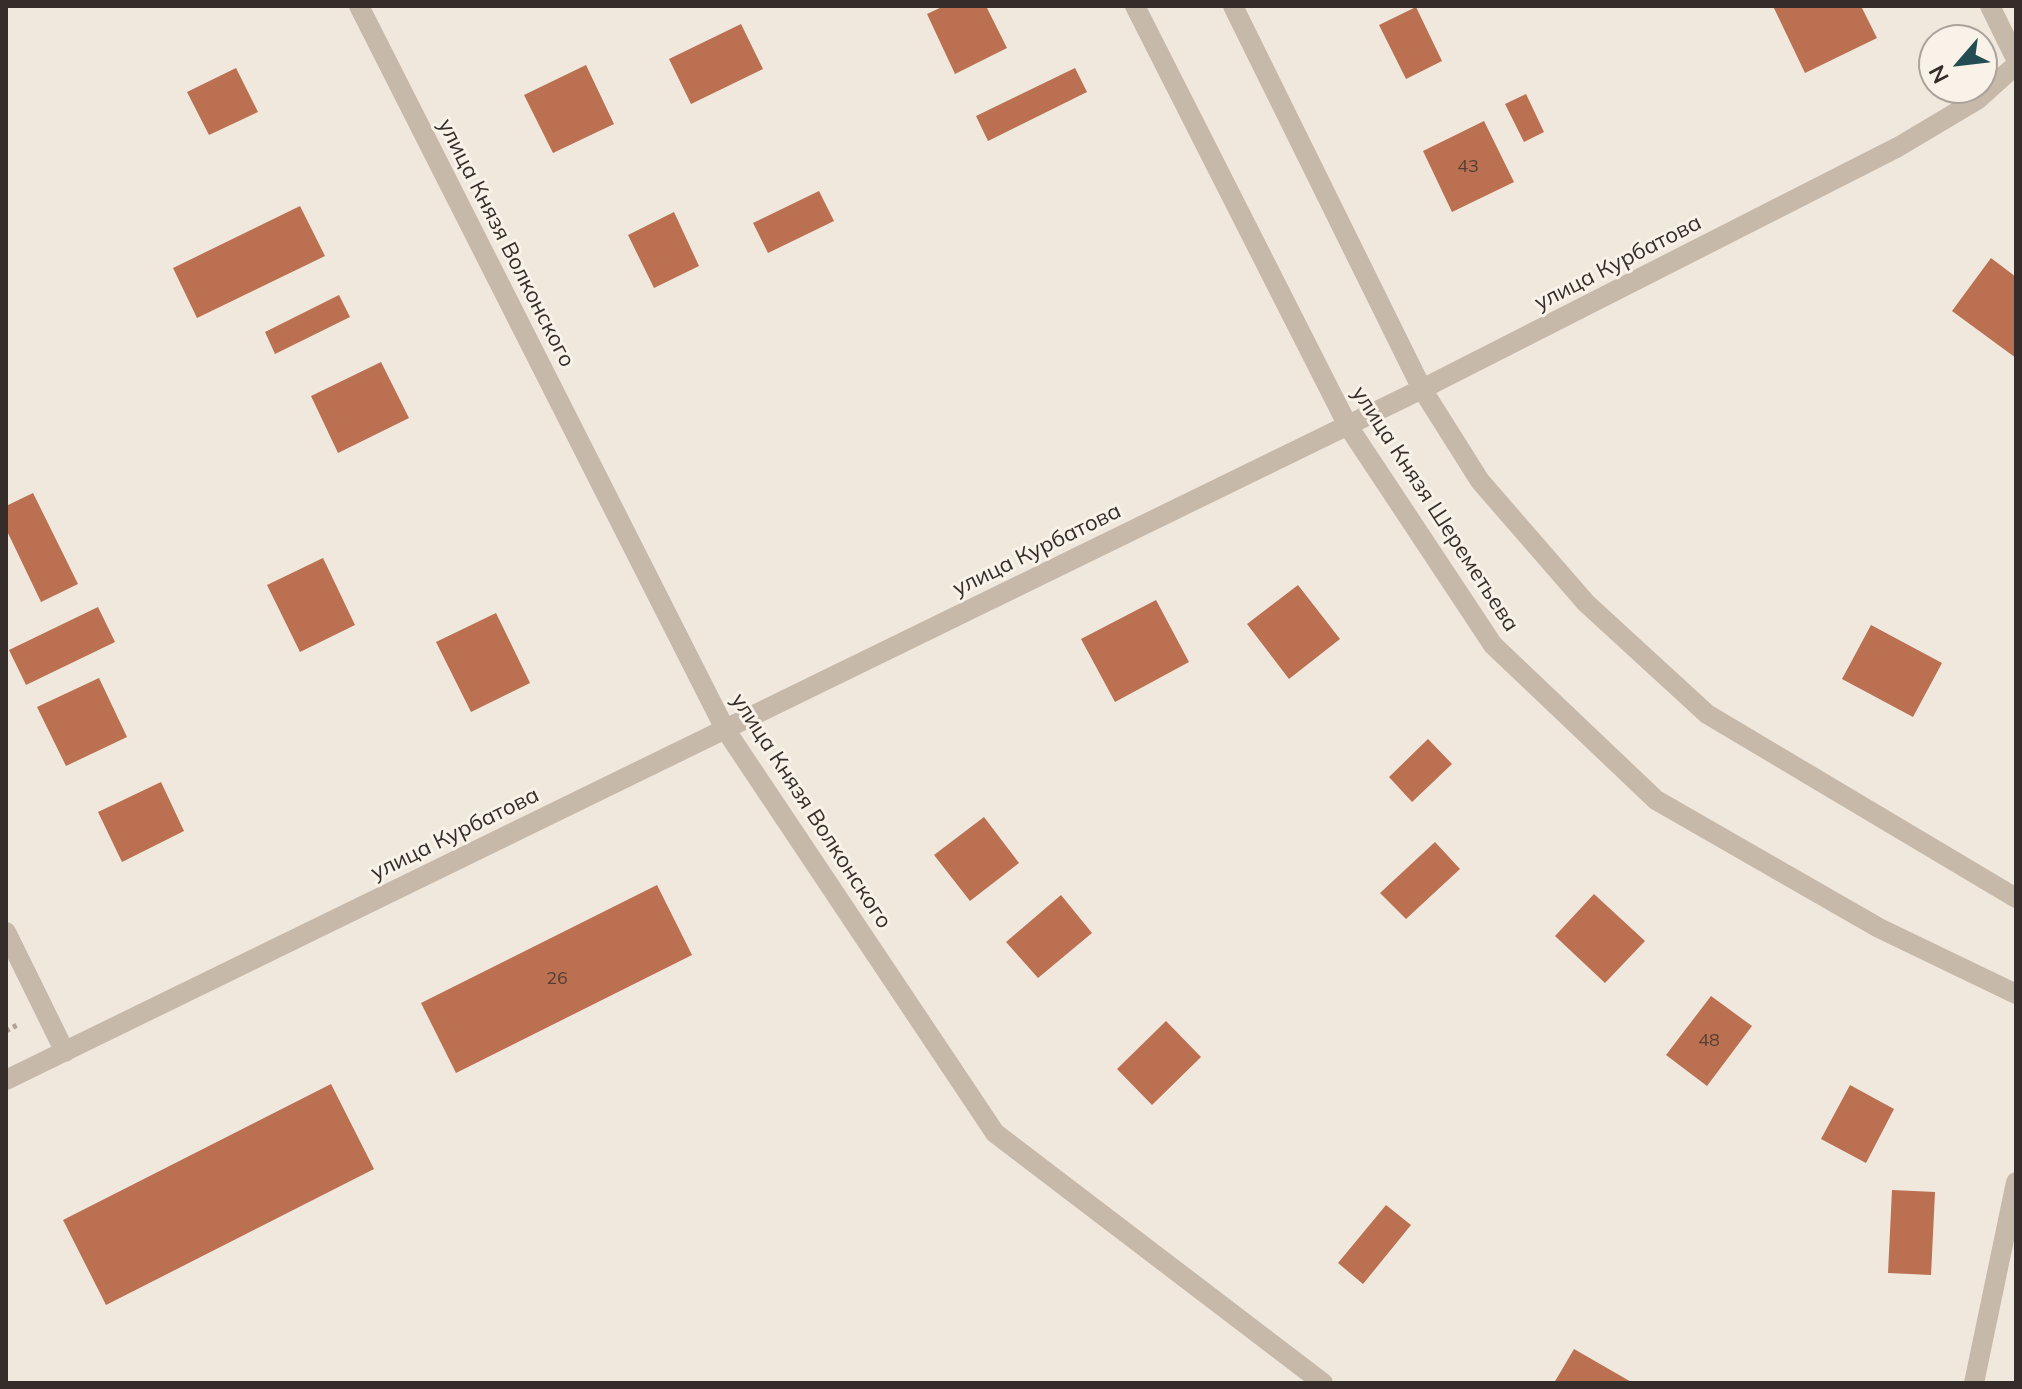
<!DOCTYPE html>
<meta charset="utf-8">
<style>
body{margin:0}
#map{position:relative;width:2022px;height:1389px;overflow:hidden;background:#f0e8dd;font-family:Mulish,sans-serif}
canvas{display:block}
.frame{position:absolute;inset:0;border:8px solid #352d29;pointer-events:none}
.north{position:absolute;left:1918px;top:24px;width:80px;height:80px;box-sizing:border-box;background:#f8f2e9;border:2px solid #aaa39c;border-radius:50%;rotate:242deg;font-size:22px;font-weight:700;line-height:32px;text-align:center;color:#352d29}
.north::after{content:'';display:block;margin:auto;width:28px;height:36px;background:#234d53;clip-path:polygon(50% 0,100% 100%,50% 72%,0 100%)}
</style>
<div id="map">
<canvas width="2022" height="1389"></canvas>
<div class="frame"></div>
<div class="north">N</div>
</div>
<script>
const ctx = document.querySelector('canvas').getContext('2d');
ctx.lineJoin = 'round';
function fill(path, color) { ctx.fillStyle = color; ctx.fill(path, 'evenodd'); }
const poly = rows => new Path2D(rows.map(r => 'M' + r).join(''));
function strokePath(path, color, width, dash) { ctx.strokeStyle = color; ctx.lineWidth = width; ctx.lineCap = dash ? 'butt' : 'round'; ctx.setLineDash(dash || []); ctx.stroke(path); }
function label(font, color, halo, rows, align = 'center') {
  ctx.font = font + ' Mulish,sans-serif'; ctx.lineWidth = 6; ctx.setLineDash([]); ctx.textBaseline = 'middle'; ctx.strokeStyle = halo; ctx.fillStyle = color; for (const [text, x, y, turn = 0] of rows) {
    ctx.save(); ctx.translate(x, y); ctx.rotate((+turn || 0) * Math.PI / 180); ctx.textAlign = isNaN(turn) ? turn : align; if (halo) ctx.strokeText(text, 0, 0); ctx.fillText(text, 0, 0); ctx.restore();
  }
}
const building = poly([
 [944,6,986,6,1007,48,955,74,927,14],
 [1773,6,1861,6,1877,38,1805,73],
 [1416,7,1442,61,1406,79,1379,25],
 [741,24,763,69,691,104,669,59],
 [586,65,614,124,553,153,524,95],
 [236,68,258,112,209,135,187,92],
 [1075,68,1087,92,988,141,976,116],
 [1526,94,1544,132,1524,142,1505,104],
 [1484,121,1514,182,1452,212,1423,151],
 [819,191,834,221,768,253,753,223],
 [300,206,325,256,197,318,173,268],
 [674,212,699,266,654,288,628,235],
 [1991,258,2016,277,2016,358,1952,311],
 [339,295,350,317,275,354,265,332],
 [381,362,409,418,338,453,311,396],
 [33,493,78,584,41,602,6,529,6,506],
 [323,558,355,625,300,652,267,585],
 [1298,585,1340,639,1289,679,1247,624],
 [1156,600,1189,662,1115,702,1081,639],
 [98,607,115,642,26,685,9,650],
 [496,613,530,683,471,712,436,642],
 [1871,625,1942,663,1913,717,1842,679],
 [99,678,127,737,66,766,37,707],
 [1428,739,1452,764,1412,802,1389,777],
 [161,782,184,831,122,862,98,812],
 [984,817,1019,863,970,901,934,855],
 [1435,842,1460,869,1406,919,1380,893],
 [657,885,692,955,456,1073,421,1003],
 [1594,894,1645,941,1605,983,1555,936],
 [1061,895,1092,933,1038,978,1006,942],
 [1711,996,1752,1026,1707,1086,1666,1055],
 [1166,1021,1201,1057,1152,1105,1117,1069],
 [331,1084,374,1169,106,1305,63,1220],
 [1850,1085,1894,1109,1866,1163,1821,1139],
 [1892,1190,1935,1192,1931,1275,1888,1273],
 [1386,1205,1411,1225,1363,1284,1338,1263],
 [1574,1349,1633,1383,1554,1383]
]);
const path = poly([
 [6,1031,19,1024]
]);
const service = poly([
 [1974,1383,2016,1182]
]);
const minor = poly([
 [359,6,725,729,995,1133,1323,1383],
 [1135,6,1348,426,1493,645,1656,800,1879,928,2016,994],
 [1233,6,1422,389,1480,481,1586,603,1707,714,2016,898],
 [1990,6,2016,59],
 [6,932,65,1052],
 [6,1080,1422,389,1898,147,1977,100,2016,65]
]);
const numberNames = [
 ["43",1468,167],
 ["26",557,979],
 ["48",1709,1041]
];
const streetNames = [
 ["улица Князя Волконского",506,243,63],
 ["улица Курбатова",1618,263,-27],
 ["улица Князя Шереметьева",1435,509,57],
 ["улица Курбатова",1037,550,-26],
 ["улица Князя Волконского",811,811,57],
 ["улица Курбатова",455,834,-26]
];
fill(building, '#ba7051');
strokePath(path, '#b2a395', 5, [4, 4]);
strokePath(service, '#c7b9aa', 20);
strokePath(minor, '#c7b9aa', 20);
label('18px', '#563e33', null, numberNames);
label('22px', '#352d29', '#f8f2e9', streetNames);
</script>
